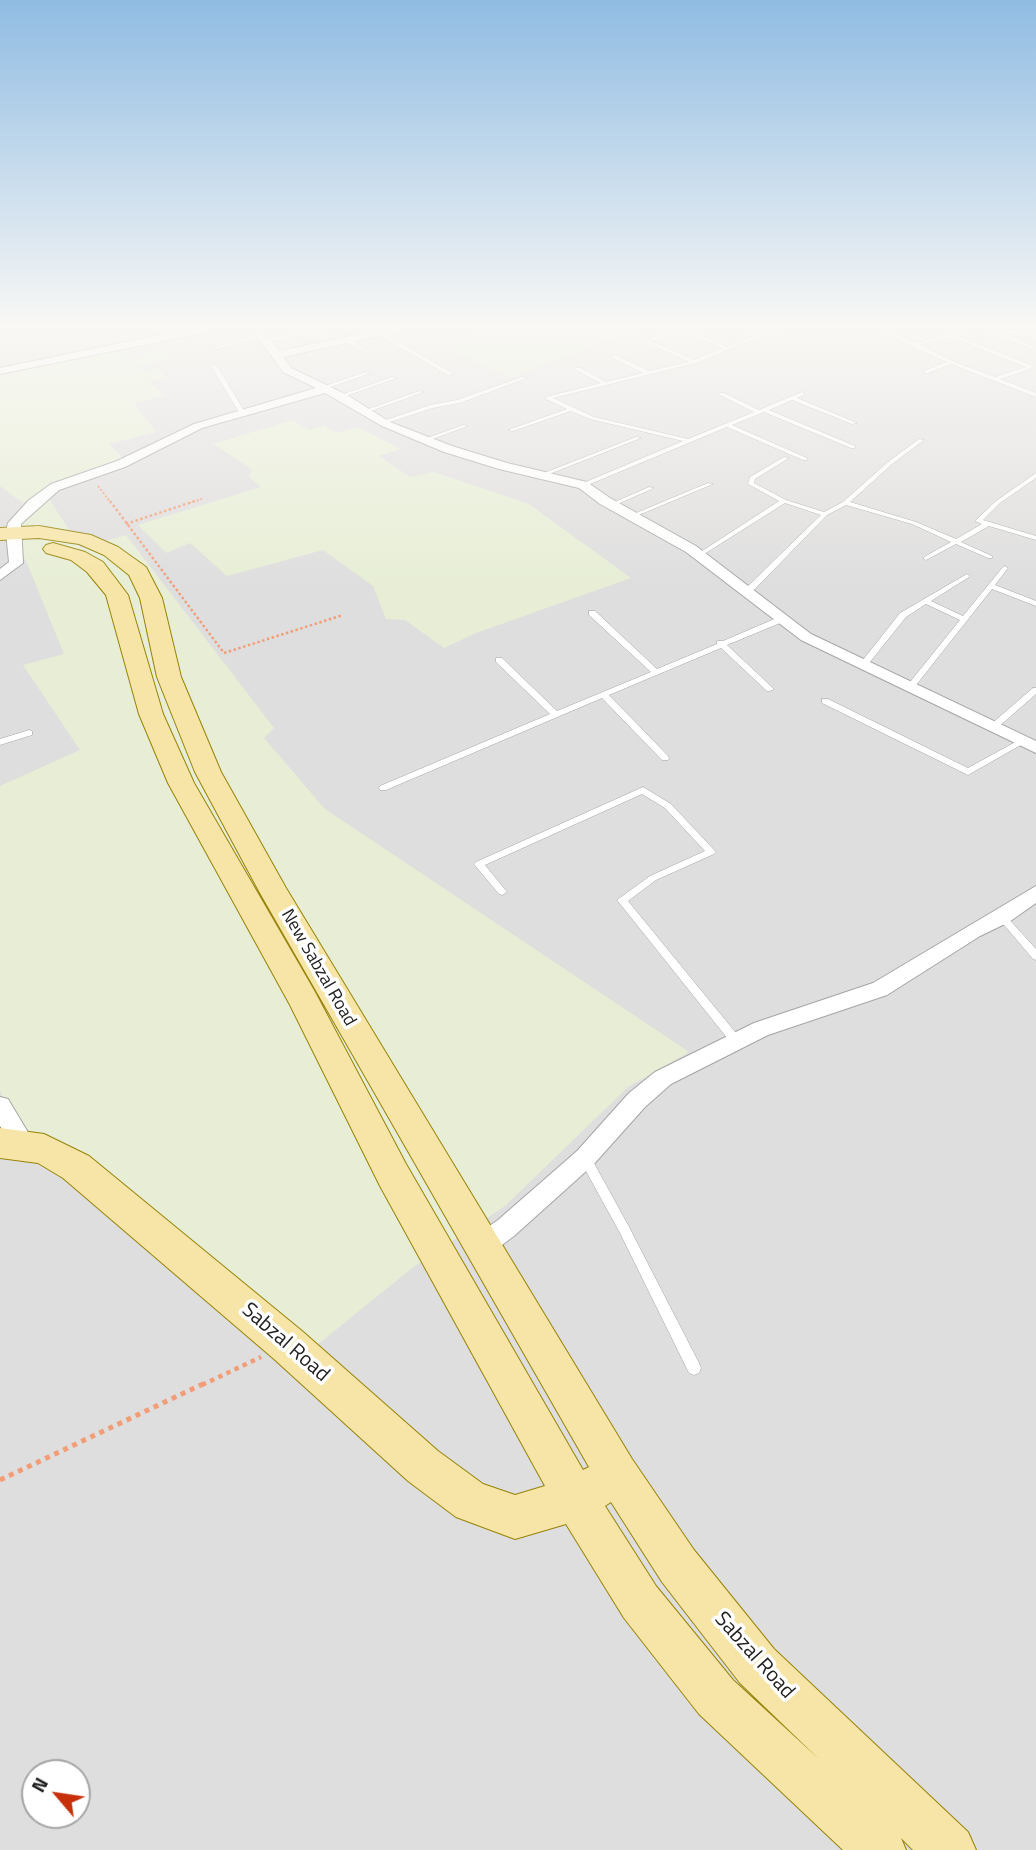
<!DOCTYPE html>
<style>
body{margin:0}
#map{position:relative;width:1036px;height:1850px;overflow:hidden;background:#f1f0e8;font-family:"Titillium Web",sans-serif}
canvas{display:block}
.north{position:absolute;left:21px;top:1759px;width:70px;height:70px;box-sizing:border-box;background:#fff;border:2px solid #a6a6a6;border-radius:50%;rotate:299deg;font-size:19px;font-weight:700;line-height:28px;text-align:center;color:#212121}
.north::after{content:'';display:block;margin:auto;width:24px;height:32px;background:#c8300b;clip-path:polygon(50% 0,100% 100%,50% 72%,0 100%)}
</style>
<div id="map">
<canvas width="1036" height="1850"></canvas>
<div class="north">N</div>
</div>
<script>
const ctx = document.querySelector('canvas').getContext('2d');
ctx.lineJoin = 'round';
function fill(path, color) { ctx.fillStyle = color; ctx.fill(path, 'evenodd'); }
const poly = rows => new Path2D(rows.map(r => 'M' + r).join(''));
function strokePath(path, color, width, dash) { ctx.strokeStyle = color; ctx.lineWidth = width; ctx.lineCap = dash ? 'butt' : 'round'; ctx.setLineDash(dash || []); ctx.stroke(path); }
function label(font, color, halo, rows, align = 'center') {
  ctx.font = font + ' "Titillium Web",sans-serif'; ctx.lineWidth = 7; ctx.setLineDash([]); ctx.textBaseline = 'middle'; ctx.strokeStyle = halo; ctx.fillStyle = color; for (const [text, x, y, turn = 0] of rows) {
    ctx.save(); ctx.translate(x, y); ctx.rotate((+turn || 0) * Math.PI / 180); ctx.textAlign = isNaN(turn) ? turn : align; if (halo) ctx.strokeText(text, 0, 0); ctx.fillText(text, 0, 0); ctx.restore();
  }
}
const residential = poly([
 [0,324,1036,324,1036,1850,0,1850],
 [35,1773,77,1773,77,1815,35,1815]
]);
const farmland = poly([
 [520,324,653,324,509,378,447,347],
 [116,349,128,359,164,351,171,359,137,367,141,371,157,368,167,378,149,382,165,396,134,403,156,432,109,444,123,458,57,481,23,503,0,486,0,373],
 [293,420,309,430,324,425,337,433,358,427,401,449,379,456,410,477,434,472,529,504,631,578,476,633,444,648,405,620,386,619,373,586,323,550,227,576,190,543,166,553,138,525,261,487,249,477,252,469,213,444],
 [47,496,81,548,126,535,274,728,264,738,325,809,689,1052,628,1087,505,1206,412,1268,306,1354,18,1135,0,1091,0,786,80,750,23,665,64,654,26,561,8,535,6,527]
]);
const pathFar3 = poly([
 [98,486,111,503],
 [189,503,202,499]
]);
const pathFar2 = poly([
 [110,501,224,653,343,615],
 [126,524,195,501]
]);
const pathFar1 = poly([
 [202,1385,261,1357]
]);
const path = poly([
 [0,1480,205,1383]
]);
const lane = poly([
 [119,324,124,324,126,326,121,327,119,324],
 [344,324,353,324,264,343,261,341,344,324],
 [467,324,473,324,484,332,479,333,467,324],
 [690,324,697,324,687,328,727,347,756,335,733,324,739,324,761,333,783,324,790,324,696,363,553,398,594,417,688,439,754,412,720,395,720,393,724,393,759,410,802,392,805,394,804,395,797,398,857,423,852,424,792,400,769,410,855,446,855,448,851,448,764,412,732,425,807,458,807,460,803,460,727,427,583,487,581,486,581,484,683,441,590,419,571,411,513,431,508,430,567,409,546,399,546,397,601,383,576,370,576,368,580,368,606,382,643,373,613,358,612,357,615,355,649,371,689,362,643,341,690,324],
 [683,330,723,348,694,360,651,341,683,330],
 [875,324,881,324,899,336,915,343,949,334,971,324,978,324,1002,333,1009,330,1036,333,1036,337,1010,334,1007,335,1034,346,1035,347,1032,349,975,326,955,335,1033,366,1033,368,1000,379,1036,393,1036,397,951,364,928,373,924,373,924,371,946,362,895,338,875,324],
 [951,337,1026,367,995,377,957,363,919,345,951,337],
 [379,331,452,373,453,374,448,375,377,334,376,333,379,331],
 [259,334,264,335,216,349,211,348,259,334],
 [348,338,363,348,363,350,359,350,346,341,345,340,348,338],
 [212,365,217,366,246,414,245,415,240,414,211,366,212,365],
 [366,372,371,373,324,389,319,388,366,372],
 [392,377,397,378,343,397,338,396,392,377],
 [522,377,527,378,460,403,433,408,383,424,380,422,430,405,457,400,522,377],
 [419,391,424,392,368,412,363,411,419,391],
 [463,425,468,426,427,441,422,440,463,425],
 [636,437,641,438,544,476,539,475,636,437],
 [919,439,924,440,892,464,850,502,916,522,956,539,982,524,975,521,996,501,1036,473,1036,478,1000,503,983,520,1036,536,1036,540,989,526,961,542,992,556,992,558,988,558,956,544,926,560,924,559,924,557,951,542,912,524,846,505,827,515,750,594,744,594,744,590,821,515,785,503,701,556,696,555,779,501,748,484,750,477,784,457,789,458,755,479,754,483,786,500,824,512,843,502,888,462,919,439],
 [708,483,713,484,634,517,629,516,708,483],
 [649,487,654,488,613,506,608,505,649,487],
 [1005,566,1008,568,995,585,1036,601,1036,606,992,589,913,689,910,689,906,687,960,620,926,604,906,617,866,667,863,667,859,665,900,613,967,574,970,576,969,577,931,601,963,616,1003,567,1005,566],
 [589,611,595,611,657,669,717,644,717,641,723,641,779,617,785,617,785,621,727,645,774,689,770,691,767,691,721,648,609,695,668,756,669,758,668,760,662,760,602,698,386,790,380,790,379,788,380,786,550,714,496,662,496,658,502,658,557,711,651,672,589,615,589,611],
 [1033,688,1036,688,1036,694,996,729,990,729,990,725,1033,688],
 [822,699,828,699,968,768,1019,740,1025,740,1026,742,968,775,822,703,822,699],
 [29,730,32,731,32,735,0,745,0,739,29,730],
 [643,787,671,804,716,852,714,854,656,880,628,901,740,1038,741,1041,740,1044,736,1045,732,1044,617,900,650,876,705,851,665,808,642,794,485,865,507,892,502,895,499,894,474,864,476,862,643,787],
 [1002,913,1005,915,1036,949,1036,960,1033,959,999,919,997,917,1002,913],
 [585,1153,589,1154,628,1225,699,1363,701,1368,699,1373,694,1375,689,1373,620,1233,581,1162,579,1158,581,1154,585,1153]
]);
const street = poly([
 [213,324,226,324,208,332,0,374,0,368,213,324],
 [227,324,259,324,279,351,408,324,426,324,421,327,283,357,291,368,347,395,390,422,452,446,507,463,587,482,610,498,696,546,811,634,1036,741,1036,753,801,640,686,552,600,504,579,488,499,469,444,452,382,426,325,393,202,428,125,467,59,490,21,524,23,563,0,580,0,569,9,562,6,532,8,523,29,500,51,484,117,461,194,424,316,388,283,372,252,329,227,324],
 [1036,886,1036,903,1009,922,980,936,887,995,768,1035,671,1084,645,1107,593,1165,514,1236,490,1254,481,1257,472,1254,469,1246,472,1238,498,1220,577,1151,629,1093,655,1072,754,1023,873,983,1036,886],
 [0,1097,8,1099,32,1139,35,1146,32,1153,24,1156,16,1153,0,1126,0,1097]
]);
const primary = poly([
 [39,526,91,535,118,547,146,567,162,598,181,677,221,772,286,888,632,1459,694,1550,774,1649,968,1832,976,1850,913,1850,901,1838,906,1850,843,1850,699,1714,624,1618,566,1524,515,1539,456,1517,408,1481,274,1359,63,1178,38,1163,0,1158,0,1128,44,1134,89,1156,302,1331,438,1451,483,1484,515,1495,545,1486,380,1186,290,1005,168,783,139,714,106,595,87,572,71,560,46,553,43,549,46,545,53,543,85,552,103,562,128,595,163,714,194,783,315,992,406,1164,583,1470,589,1467,260,893,195,772,157,677,140,598,129,575,104,555,79,544,39,538,0,540,0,528,39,526],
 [611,1502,662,1582,740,1683,820,1760,733,1680,656,1586,605,1506,611,1502]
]);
const streetNames = [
 ["New Sabzal Road",318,968,60]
];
const nearStreetnames = [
 ["Sabzal Road",285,1343,41],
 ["Sabzal Road",754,1656,48]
];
fill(residential, '#dfdede');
fill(farmland, '#e7eed5');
strokePath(lane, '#a5a5a5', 1);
strokePath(street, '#a5a5a5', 2);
strokePath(primary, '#968308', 2);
strokePath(pathFar3, '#f39d78', 2, [2, 2]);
strokePath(pathFar2, '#f39d78', 2.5, [2.5, 2.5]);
strokePath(pathFar1, '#f39d78', 4.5, [4.5, 4.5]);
strokePath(path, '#f39d78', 5, [5, 5]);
fill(lane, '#fff');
fill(street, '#fff');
fill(primary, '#f7e5a7');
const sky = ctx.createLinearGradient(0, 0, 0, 583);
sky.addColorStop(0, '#90bce3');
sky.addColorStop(0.56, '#f9f8f5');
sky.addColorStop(1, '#f9f8f500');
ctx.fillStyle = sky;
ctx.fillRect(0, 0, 1036, 583);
label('18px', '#212121', '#fff', streetNames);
label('21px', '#212121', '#fff', nearStreetnames);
</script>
